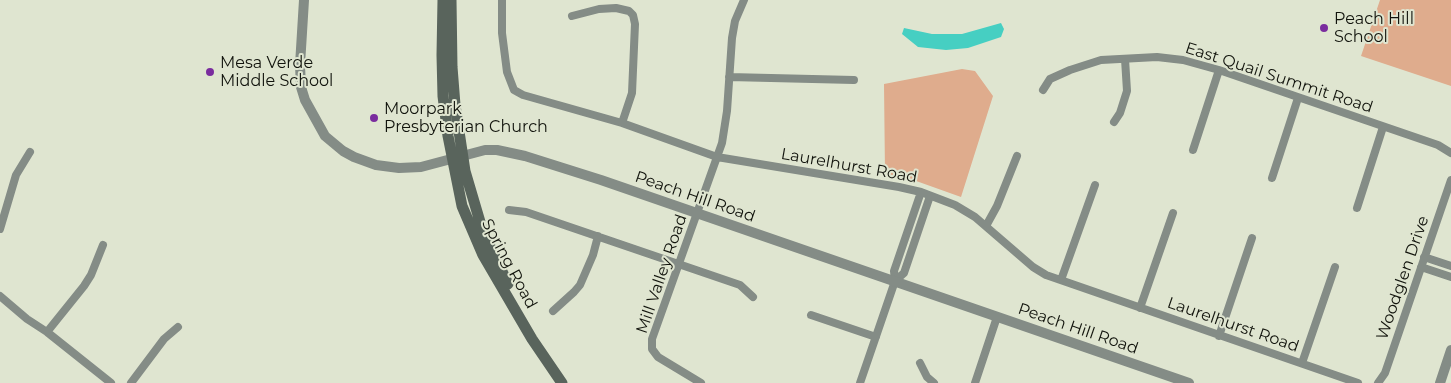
<!DOCTYPE html>
<style>
body{margin:0}
canvas{display:block;background:#dfe5d0}
</style>
<canvas width="1451" height="383"></canvas>
<script>
const ctx = document.querySelector('canvas').getContext('2d');
ctx.lineJoin = 'round';
function fill(path, color) { ctx.fillStyle = color; ctx.fill(path, 'evenodd'); }
const poly = rows => new Path2D(rows.map(r => 'M' + r).join(''));
function strokePath(path, color, width, dash) { ctx.strokeStyle = color; ctx.lineWidth = width; ctx.lineCap = dash ? 'butt' : 'round'; ctx.setLineDash(dash || []); ctx.stroke(path); }
function label(font, color, halo, rows, align = 'center') {
  ctx.font = font + ' Montserrat,sans-serif'; ctx.lineWidth = 4; ctx.setLineDash([]); ctx.textBaseline = 'middle'; ctx.strokeStyle = halo; ctx.fillStyle = color; for (const [text, x, y, turn = 0] of rows) {
    ctx.save(); ctx.translate(x, y); ctx.rotate((+turn || 0) * Math.PI / 180); ctx.textAlign = isNaN(turn) ? turn : align; if (halo) ctx.strokeText(text, 0, 0); ctx.fillText(text, 0, 0); ctx.restore();
  }
}
const green = poly([
 [1380,0,1451,0,1451,86,1361,56],
 [962,69,975,71,993,96,961,197,905,177,885,174,884,84]
]);
const water = poly([
 [1001,23,1004,29,1001,37,968,48,946,50,918,47,902,34,904,28,932,34,962,34]
]);
const minor = poly([
 [502,0,502,33,507,72,514,90,523,95,622,123,717,157,899,187,921,192,955,205,975,217,1033,267,1046,275,1358,383],
 [572,16,599,9,616,8,629,11,633,15,635,24,632,93,622,123],
 [729,77,854,80],
 [1043,90,1050,79,1070,70,1101,60,1157,57,1183,60,1219,70,1438,145,1451,153],
 [1114,122,1120,113,1127,91,1125,59],
 [1193,150,1219,70],
 [1272,178,1298,98],
 [1357,208,1383,127],
 [509,210,526,212,740,285,753,297],
 [986,226,997,206,1017,156],
 [0,229,16,175,30,152],
 [1424,257,1451,266],
 [1421,267,1451,277],
 [1061,280,1095,185],
 [895,281,904,273,930,196],
 [0,296,27,319,47,332,111,383],
 [1140,308,1173,213],
 [553,311,574,292,580,285,593,255,598,236],
 [811,315,876,337],
 [47,332,84,286,91,275,103,245],
 [1219,336,1252,238],
 [920,363,927,377,934,383],
 [1302,363,1335,267],
 [131,383,164,339,178,327],
 [701,383,658,357,652,349,652,339,722,143,727,111,732,38,735,21,744,0],
 [860,383,895,281,894,271,921,192],
 [975,383,997,317],
 [1378,383,1385,373,1451,180]
]);
const tertiary = poly([
 [304,0,300,65,301,87,305,100,325,136,343,151,354,157,376,165,399,168,421,167,485,150,497,150,525,156,601,180,1189,383],
 [1440,383,1451,350]
]);
const secondary = poly([
 [443,0,442,55,443,96,448,136,462,206,483,255,532,339,562,383],
 [451,0,452,67,455,105,465,171,483,232,508,284]
]);
const markers = [
 [1324,28,5,"#7a2c9e"],
 [210,72,5,"#7a2c9e"],
 [374,118,5,"#7a2c9e"]
];
const poiNames = [
 ["Peach Hill",1334,19],
 ["School",1334,37],
 ["Mesa Verde",220,63],
 ["Middle School",220,81],
 ["Moorpark",384,109],
 ["Presbyterian Church",384,127]
];
const streetNames = [
 ["East Quail Summit Road",1279,78,18],
 ["Laurelhurst Road",849,166,10],
 ["Peach Hill Road",695,197,19],
 ["Spring Road",509,264,62],
 ["Mill Valley Road",662,274,-71],
 ["Woodglen Drive",1403,278,-71],
 ["Laurelhurst Road",1233,325,19],
 ["Peach Hill Road",1078,329,19]
];
fill(green, '#dfac8d');
fill(water, '#46cfc2');
strokePath(minor, '#848c86', 8);
strokePath(tertiary, '#848c86', 10);
strokePath(secondary, '#59645c', 11);
for (const [x, y, r, color] of markers) { const dot = new Path2D(); dot.arc(x, y, r, 0, 2 * Math.PI); ctx.fillStyle = color; ctx.fill(dot); strokePath(dot, '#dfe5d0', 2); }
label('16px', '#11130c', '#dfe5d0', poiNames, 'left');
label('16px', '#11130c', '#dfe5d0', streetNames);
</script>
